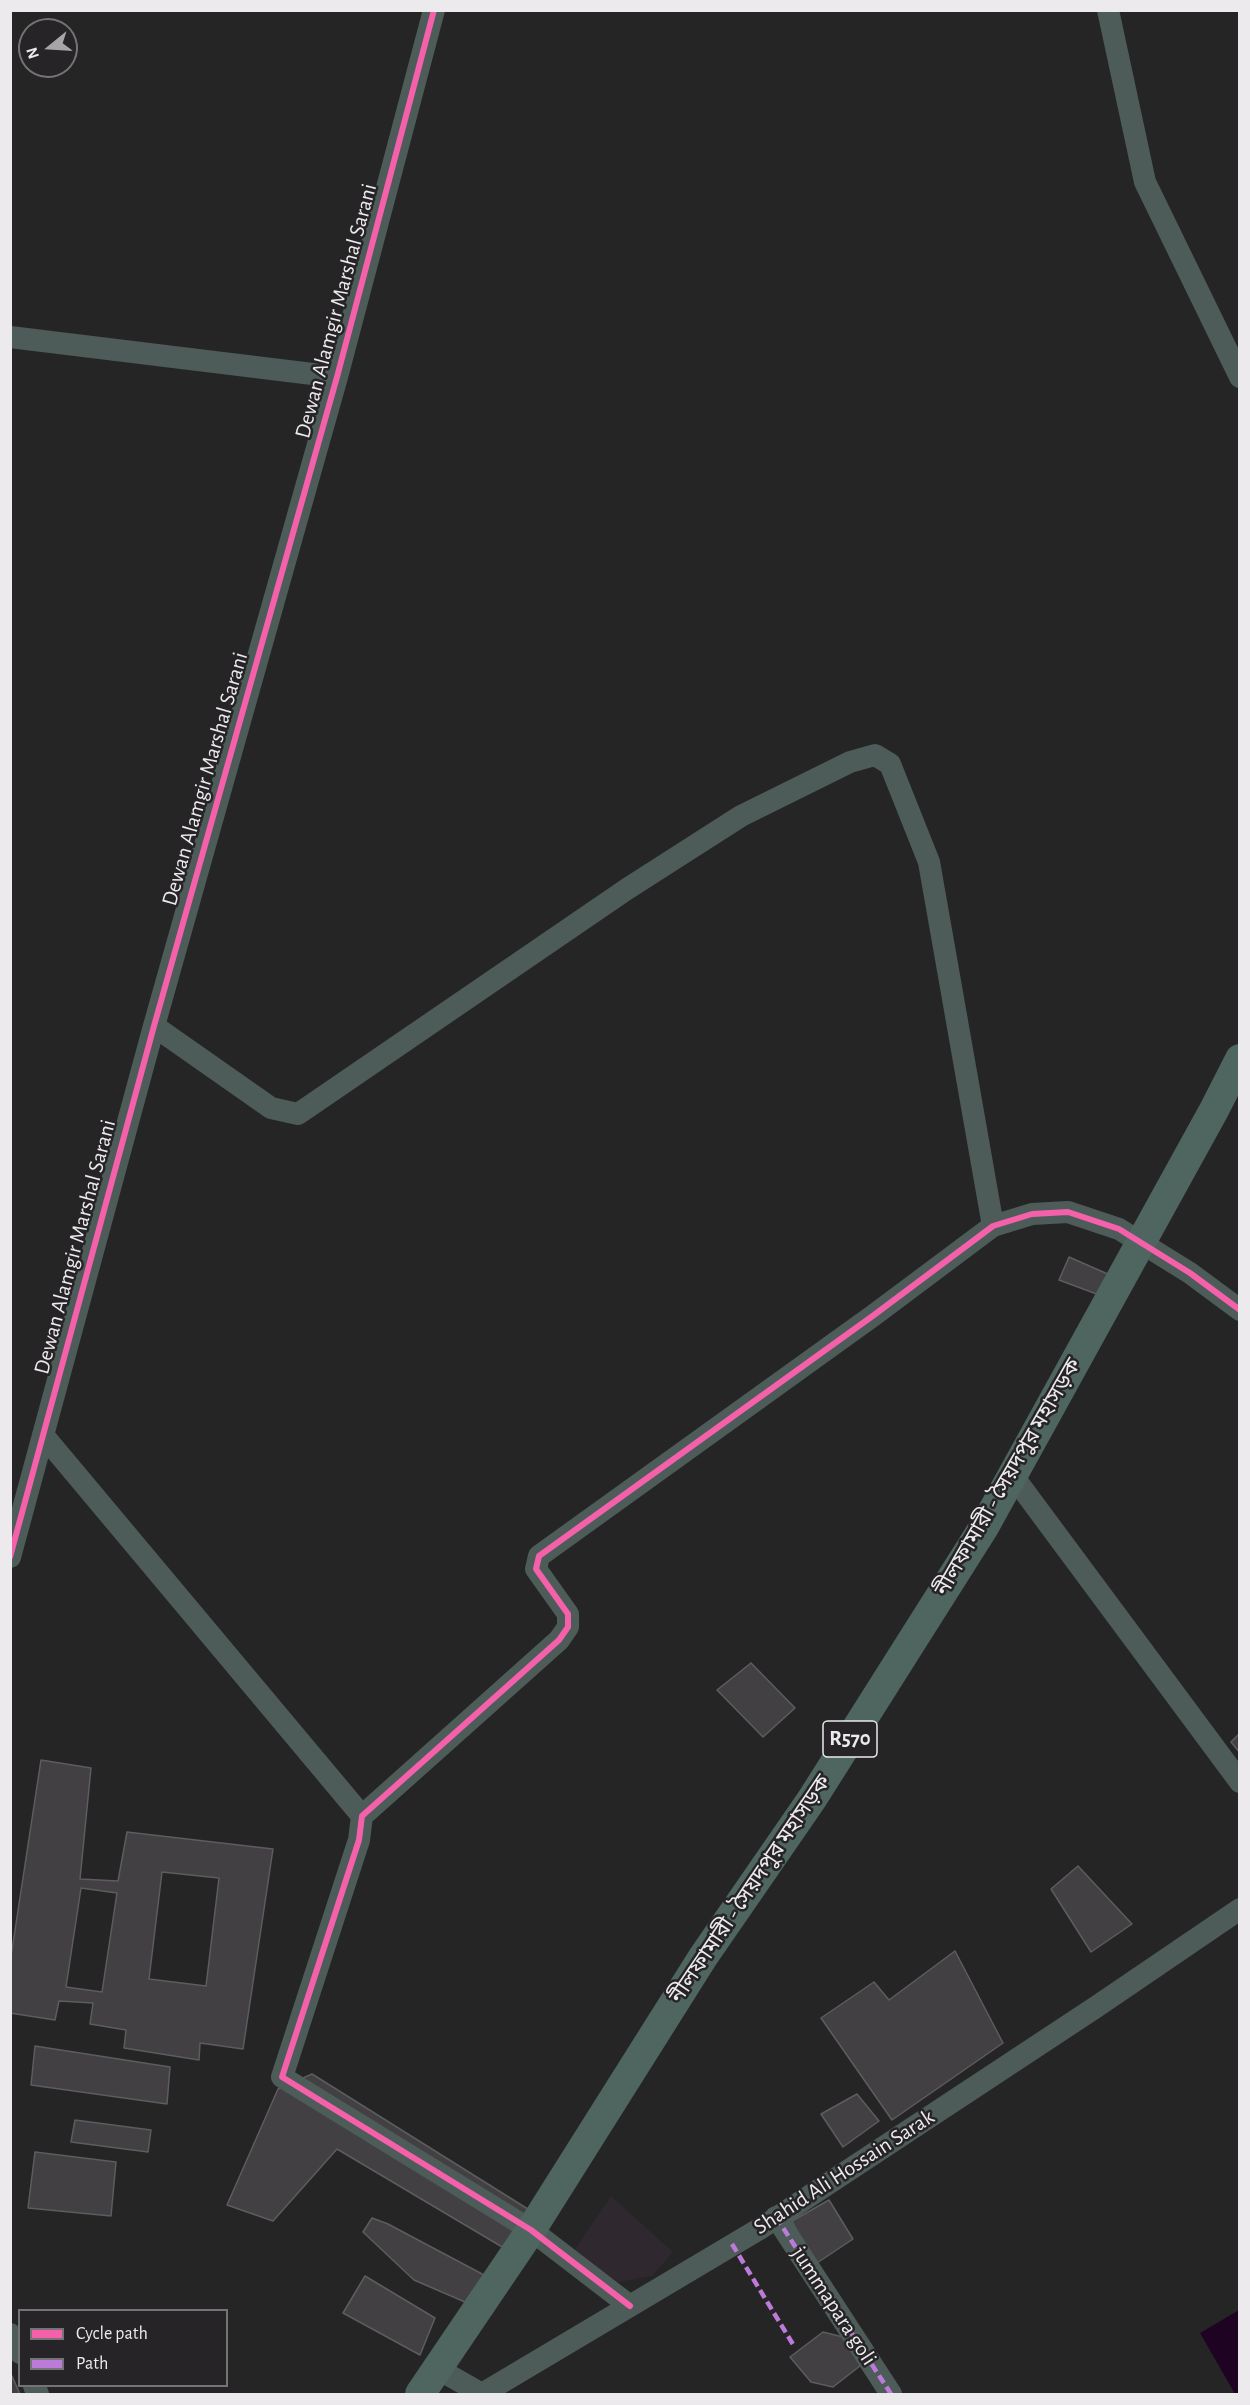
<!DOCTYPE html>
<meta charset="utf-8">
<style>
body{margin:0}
#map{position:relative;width:1250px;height:2405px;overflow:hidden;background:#262526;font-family:"Alegreya Sans",sans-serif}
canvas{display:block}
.frame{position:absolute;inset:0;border:12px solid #eceaec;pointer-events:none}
.legend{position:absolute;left:18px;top:2309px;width:210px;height:78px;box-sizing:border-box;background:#262427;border:2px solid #757376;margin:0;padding:8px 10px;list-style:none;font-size:18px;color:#eceaec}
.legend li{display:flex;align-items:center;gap:12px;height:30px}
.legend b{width:30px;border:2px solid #757376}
.north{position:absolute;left:18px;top:18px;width:60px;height:60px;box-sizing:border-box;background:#262427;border:2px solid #757376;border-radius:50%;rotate:252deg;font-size:16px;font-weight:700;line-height:24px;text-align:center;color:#eceaec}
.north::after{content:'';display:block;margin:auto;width:21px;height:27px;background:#a7a5a7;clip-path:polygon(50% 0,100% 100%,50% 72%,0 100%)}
</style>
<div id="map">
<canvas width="1250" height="2405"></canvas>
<div class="frame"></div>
<ul class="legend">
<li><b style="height:8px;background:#f560ab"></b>Cycle path</li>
<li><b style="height:8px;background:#bd7bd9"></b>Path</li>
</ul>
<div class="north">N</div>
</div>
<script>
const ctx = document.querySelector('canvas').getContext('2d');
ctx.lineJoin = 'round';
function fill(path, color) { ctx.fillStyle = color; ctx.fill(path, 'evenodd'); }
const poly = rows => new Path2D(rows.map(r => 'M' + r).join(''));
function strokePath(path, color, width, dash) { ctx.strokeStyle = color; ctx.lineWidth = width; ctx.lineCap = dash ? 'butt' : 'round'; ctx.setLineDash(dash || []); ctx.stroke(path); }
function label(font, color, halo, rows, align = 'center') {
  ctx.font = font + ' "Alegreya Sans","Noto Sans Bengali",sans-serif'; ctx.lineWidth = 5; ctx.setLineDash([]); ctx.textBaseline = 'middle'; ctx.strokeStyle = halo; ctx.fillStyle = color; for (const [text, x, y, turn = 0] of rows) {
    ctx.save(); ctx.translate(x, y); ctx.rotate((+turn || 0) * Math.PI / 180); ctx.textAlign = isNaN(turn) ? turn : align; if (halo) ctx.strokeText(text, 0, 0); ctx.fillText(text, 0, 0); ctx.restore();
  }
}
const built = poly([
 [611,2196,673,2252,652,2276,618,2282,573,2252]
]);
const water = poly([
 [1239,2310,1239,2393,1235,2394,1200,2333]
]);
const building = poly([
 [1069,1257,1110,1275,1102,1296,1059,1280,1069,1257],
 [751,1663,795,1708,763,1737,717,1690,751,1663],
 [1240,1733,1240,1753,1231,1742,1240,1733],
 [41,1760,91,1768,80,1879,118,1881,127,1832,273,1849,243,2049,200,2043,199,2060,124,2048,126,2030,90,2024,93,2003,59,2001,55,2020,10,2013,10,1963,41,1760],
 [162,1872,219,1878,206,1986,149,1979,162,1872],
 [81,1888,117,1893,102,1992,66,1987,81,1888],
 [1078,1866,1132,1924,1091,1952,1051,1889,1078,1866],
 [955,1951,1003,2043,892,2120,821,2018,874,1982,889,2000,955,1951],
 [35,2046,170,2067,167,2104,31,2085,35,2046],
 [312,2074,539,2216,514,2254,337,2149,273,2221,227,2205,278,2089,312,2074],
 [857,2094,879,2121,843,2147,821,2114,857,2094],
 [75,2120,151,2130,148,2152,71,2142,75,2120],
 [35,2152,116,2162,111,2216,28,2208,35,2152],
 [829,2200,853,2239,814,2265,792,2221,829,2200],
 [372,2218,388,2224,484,2275,465,2302,414,2280,363,2232,372,2218],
 [365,2276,435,2318,420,2355,343,2313,365,2276],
 [823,2332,847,2338,865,2362,833,2387,811,2382,790,2357,823,2332],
 [12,2376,20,2394,10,2394,12,2376]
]);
const minor = poly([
 [1108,10,1145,182,1240,377],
 [10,337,337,377],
 [154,1026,271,1108,298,1114,627,889,741,816,850,762,875,755,890,764,929,862,993,1226],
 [43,1435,362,1816],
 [1013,1476,1240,1782],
 [10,1557,154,1026,337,377,434,10],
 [776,2217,891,2394],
 [630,2306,531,2230,282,2077,359,1840,362,1816,559,1640,568,1627,568,1614,536,1569,539,1556,874,1315,993,1226,1032,1214,1068,1212,1119,1229,1190,1273,1240,1310],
 [10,2334,20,2353],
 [438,2369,482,2394,761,2228,1096,2007,1240,1909],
 [34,2386,38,2394]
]);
const major = poly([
 [420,2394,531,2230,703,1957,812,1799,984,1527,1214,1110,1240,1059]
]);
const quiet = poly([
 [776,2217,891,2394],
 [732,2244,794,2346]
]);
const cycleway = poly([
 [10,1557,154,1026,337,377,434,10],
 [630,2306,531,2230,282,2077,359,1840,362,1816,559,1640,568,1627,568,1614,536,1569,539,1556,874,1315,993,1226,1032,1214,1068,1212,1119,1229,1190,1273,1240,1310]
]);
const shields = [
 [850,1739,54]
];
const shieldNames = [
 ["R570",850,1739]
];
const streetNames = [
 ["Dewan Alamgir Marshal Sarani",336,311,-75],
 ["Dewan Alamgir Marshal Sarani",205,779,-74],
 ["Dewan Alamgir Marshal Sarani",75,1247,-75],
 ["নীলফামারী - সৈয়দপুর মহাসড়ক",1008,1477,-60],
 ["নীলফামারী - সৈয়দপুর মহাসড়ক",750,1889,-56],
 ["Shahid Ali Hossain Sarak",844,2172,-33],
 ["jummapara goli",834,2306,57]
];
fill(built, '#2f282f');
fill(water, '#1f0322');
fill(building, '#424042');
strokePath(building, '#5d5c5e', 1.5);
strokePath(minor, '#4d5c58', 22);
strokePath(major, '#4e665f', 30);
strokePath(quiet, '#bd7bd9', 4.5, [9, 4.5]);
strokePath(cycleway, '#f560ab', 6);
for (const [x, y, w] of shields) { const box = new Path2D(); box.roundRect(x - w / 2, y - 18, w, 36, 4.5); ctx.fillStyle = '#262427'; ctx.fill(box); strokePath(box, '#eceaec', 1.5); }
label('bold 21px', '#eceaec', null, shieldNames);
label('22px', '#eceaec', '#262427', streetNames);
</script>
